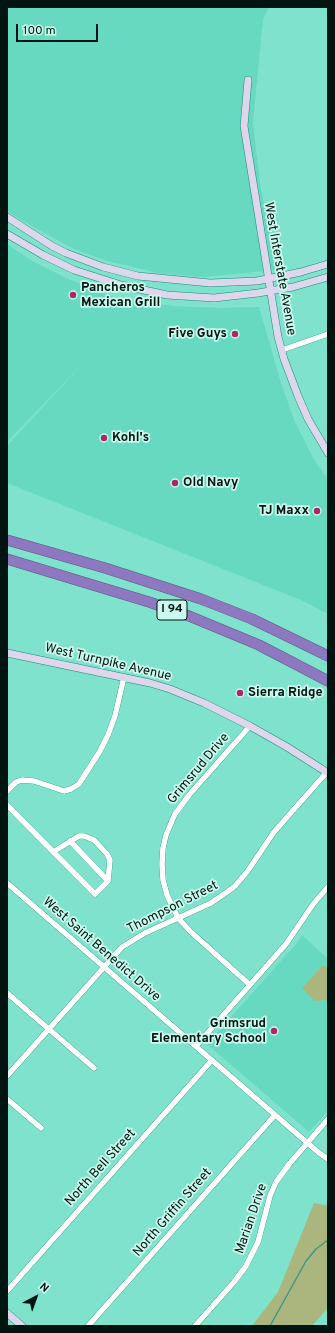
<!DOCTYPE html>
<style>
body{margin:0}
#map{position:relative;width:335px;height:1333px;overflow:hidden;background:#7ee2cc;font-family:Overpass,sans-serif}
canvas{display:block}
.frame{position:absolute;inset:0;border:8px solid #01140f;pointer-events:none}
.north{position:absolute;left:16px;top:1277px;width:40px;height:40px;-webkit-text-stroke:3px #cbf9ed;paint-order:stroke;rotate:41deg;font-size:11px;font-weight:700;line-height:16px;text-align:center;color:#01140f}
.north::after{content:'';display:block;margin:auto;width:14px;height:18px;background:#01140f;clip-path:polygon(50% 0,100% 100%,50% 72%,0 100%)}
.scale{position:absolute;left:16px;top:24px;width:82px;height:18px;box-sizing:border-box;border:2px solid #01140f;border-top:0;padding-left:5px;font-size:12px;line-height:14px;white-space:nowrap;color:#01140f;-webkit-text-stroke:3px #cbf9ed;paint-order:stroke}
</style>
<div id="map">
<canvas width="335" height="1333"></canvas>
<div class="frame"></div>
<div class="north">N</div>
<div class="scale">100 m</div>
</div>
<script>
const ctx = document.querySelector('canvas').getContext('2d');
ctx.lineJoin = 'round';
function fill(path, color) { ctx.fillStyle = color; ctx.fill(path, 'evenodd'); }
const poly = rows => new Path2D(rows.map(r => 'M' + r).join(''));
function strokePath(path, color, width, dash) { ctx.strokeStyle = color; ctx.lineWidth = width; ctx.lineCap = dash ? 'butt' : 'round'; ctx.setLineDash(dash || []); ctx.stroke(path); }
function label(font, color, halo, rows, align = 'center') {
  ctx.font = font + ' Overpass,sans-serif'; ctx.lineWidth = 3.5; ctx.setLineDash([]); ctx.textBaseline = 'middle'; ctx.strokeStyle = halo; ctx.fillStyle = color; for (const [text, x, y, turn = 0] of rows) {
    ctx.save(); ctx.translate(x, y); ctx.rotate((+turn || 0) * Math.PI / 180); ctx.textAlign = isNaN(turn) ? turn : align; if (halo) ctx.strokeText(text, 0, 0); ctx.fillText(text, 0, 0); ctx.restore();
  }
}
const built = poly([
 [7,7,269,7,263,19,253,122,260,184,277,270,203,277,159,273,107,261,74,249,14,216,7,210],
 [7,244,34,262,66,278,121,300,173,306,223,308,259,307,281,383,295,422,314,460,328,479,328,614,301,600,7,483,7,446,87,359,7,442],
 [302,935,328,959,328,1111,309,1132,207,1044,296,944]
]);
const green = poly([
 [323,965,328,969,328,1000,315,1001,302,988],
 [314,1203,328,1206,328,1308,312,1326,252,1326,278,1292]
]);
const stream = poly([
 [270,1326,306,1261,316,1249,328,1240]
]);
const street = poly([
 [282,350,328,334],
 [7,791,16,782,22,780,34,781,64,791,71,789,79,784,100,751,108,735,115,716,124,677],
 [7,805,95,894,108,881,110,860,107,854,94,840,84,836,79,836,53,852],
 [70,841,108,881],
 [7,883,318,1152,328,1159],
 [250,985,191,932,178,918,167,895,163,880,162,864,163,848,166,835,175,814,189,795,250,726],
 [7,993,94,1068],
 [196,1046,286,944,314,903,328,887],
 [7,1076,122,947,145,933,211,903,234,887,247,872,274,832,327,772],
 [7,1099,41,1128],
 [7,1291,212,1060],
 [88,1326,275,1115],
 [195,1326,234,1282,246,1266,258,1242,270,1196,276,1182,290,1163,328,1119]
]);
const secondary = poly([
 [248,80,244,126,278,337,284,359,298,396,308,419,328,453],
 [7,217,52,246,66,253,103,267,138,276,210,283,257,281,301,272,328,264],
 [7,234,43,255,74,270,121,285,167,295,214,298,258,293,293,287,328,277],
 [7,653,150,683,170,689,204,703,250,726,287,747,328,773],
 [7,1313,22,1326]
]);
const highway = poly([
 [7,540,105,568,201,599,252,619,328,656],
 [7,559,149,602,189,616,259,645,328,681]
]);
const markers = [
 [73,295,4,"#af2667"],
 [235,334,4,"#af2667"],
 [104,438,4,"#af2667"],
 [175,483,4,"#af2667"],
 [317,511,4,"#af2667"],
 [240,693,4,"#af2667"],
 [274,1031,4,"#af2667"]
];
const shields = [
 [172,610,30]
];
const shieldNames = [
 ["I 94",172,610]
];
const streetNames = [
 ["West Interstate Avenue",279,269,80],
 ["West Turnpike Avenue",108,663,13],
 ["Grimsrud Drive",199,769,-50],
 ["Thompson Street",173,908,-27],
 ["West Saint Benedict Drive",101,950,41],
 ["North Bell Street",101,1168,-48],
 ["North Griffin Street",173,1213,-49],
 ["Marian Drive",252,1219,-71]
];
const poiNames = [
 ["Pancheros",81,288],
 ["Mexican Grill",81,303],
 ["Five Guys",227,334,"right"],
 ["Kohl's",112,438],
 ["Old Navy",183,483],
 ["TJ Maxx",309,511,"right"],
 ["Sierra Ridge",248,693],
 ["Grimsrud",266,1024,"right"],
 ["Elementary School",266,1039,"right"]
];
fill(built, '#68d9c1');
fill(green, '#abb67e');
strokePath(stream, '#409886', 1.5);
strokePath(street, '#198b77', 6);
strokePath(secondary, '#198b77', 8);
strokePath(highway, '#5d5581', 11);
strokePath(street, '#fff', 5.5);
strokePath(secondary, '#ddd6ec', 7);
strokePath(highway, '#8e78bf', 10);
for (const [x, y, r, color] of markers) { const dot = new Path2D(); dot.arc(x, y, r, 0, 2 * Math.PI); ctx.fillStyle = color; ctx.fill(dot); strokePath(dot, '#cbf9ed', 1.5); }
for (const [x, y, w] of shields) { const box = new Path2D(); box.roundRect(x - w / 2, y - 10, w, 20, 3); ctx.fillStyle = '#cbf9ed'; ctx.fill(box); strokePath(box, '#01140f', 1); }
label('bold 12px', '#01140f', null, shieldNames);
label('13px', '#01140f', '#cbf9ed', streetNames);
label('bold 13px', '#01140f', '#cbf9ed', poiNames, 'left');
</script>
